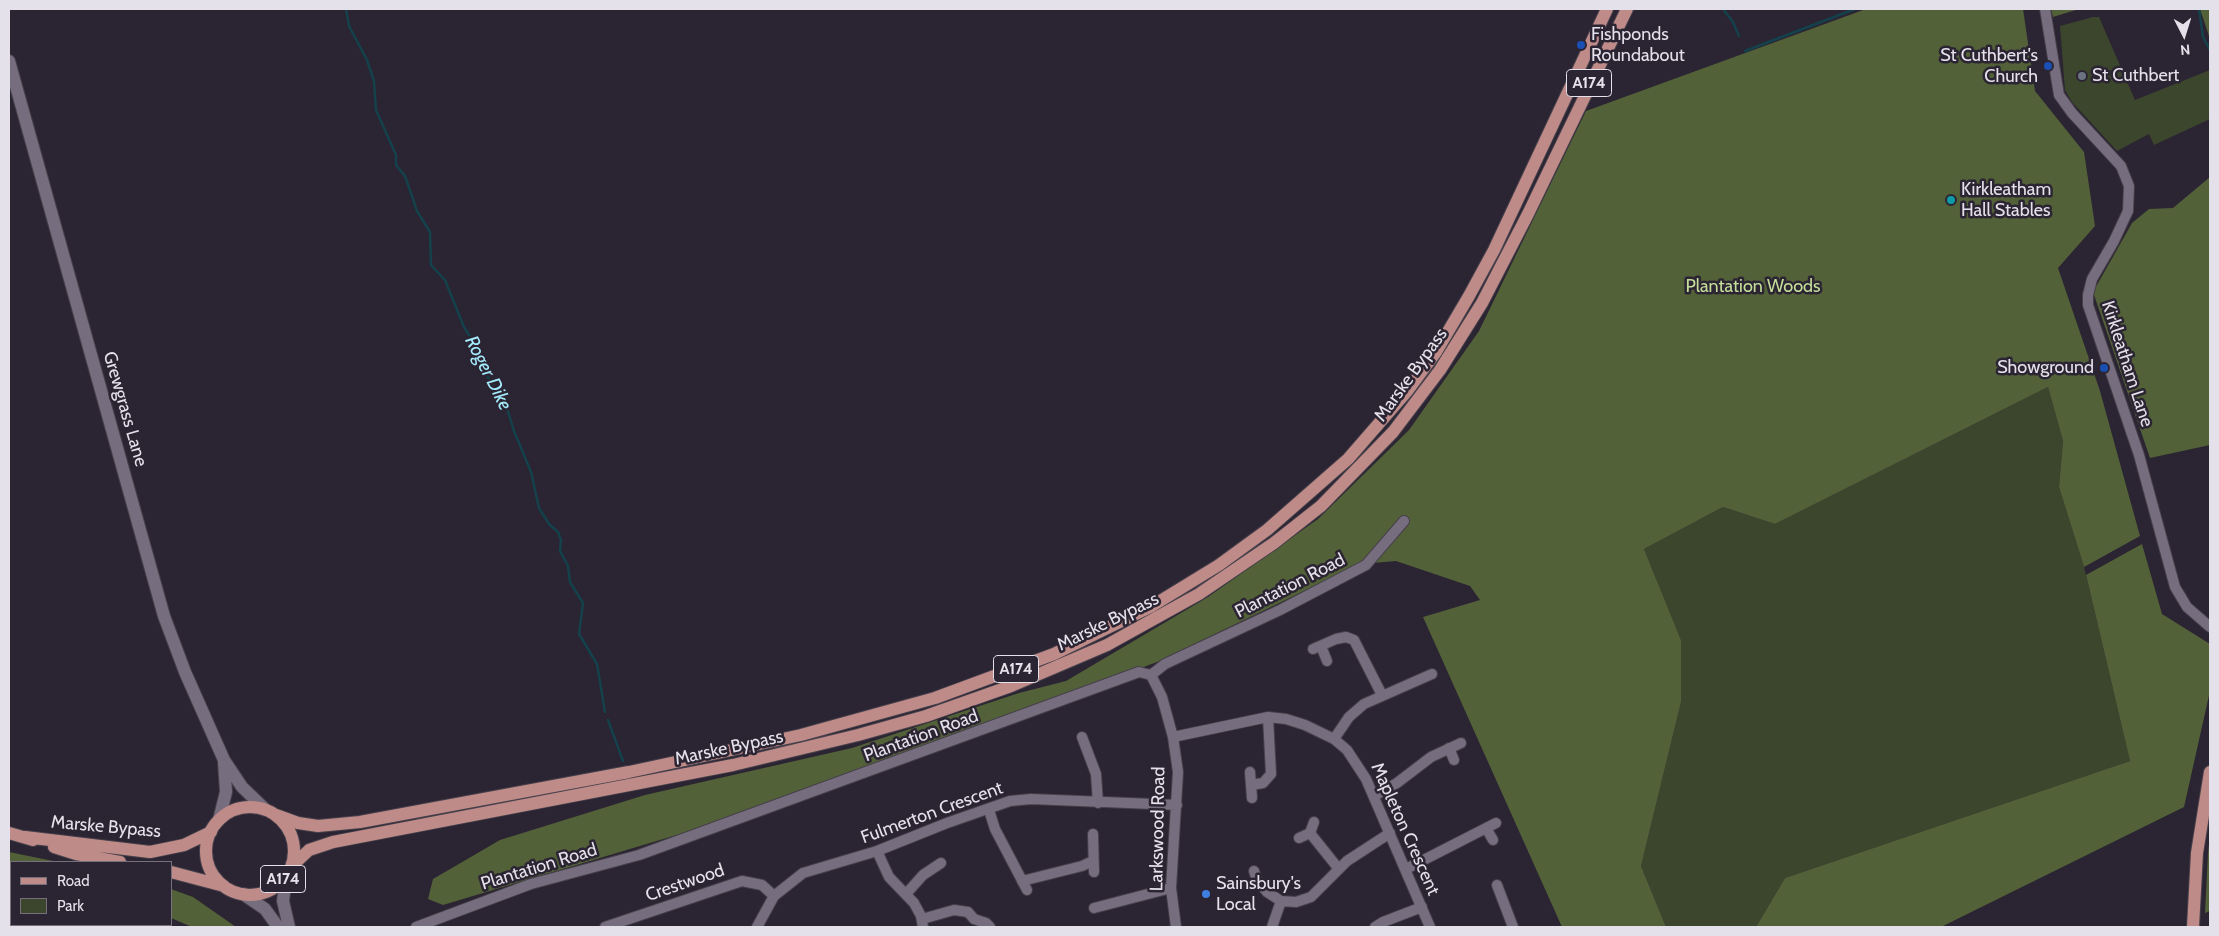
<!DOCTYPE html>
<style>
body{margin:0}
#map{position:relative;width:2219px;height:936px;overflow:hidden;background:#2b2432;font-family:Cabin,sans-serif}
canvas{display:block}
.frame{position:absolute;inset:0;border:10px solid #e5e1ea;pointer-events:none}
.legend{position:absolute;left:10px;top:861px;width:162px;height:65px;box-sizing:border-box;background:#2b2432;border:1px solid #75707c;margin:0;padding:6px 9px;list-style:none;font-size:15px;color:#e5e1ea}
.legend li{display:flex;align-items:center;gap:10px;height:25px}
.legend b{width:25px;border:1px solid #75707c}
.north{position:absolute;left:2159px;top:10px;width:50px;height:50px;-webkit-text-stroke:4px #2b2432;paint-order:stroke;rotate:175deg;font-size:14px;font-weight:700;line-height:20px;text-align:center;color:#e5e1ea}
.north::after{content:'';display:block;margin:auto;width:18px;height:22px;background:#e5e1ea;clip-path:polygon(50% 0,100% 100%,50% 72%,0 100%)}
</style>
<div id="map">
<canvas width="2219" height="936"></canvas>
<div class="frame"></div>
<ul class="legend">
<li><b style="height:6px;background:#bf8b88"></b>Road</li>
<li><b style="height:14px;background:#3c462d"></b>Park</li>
</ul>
<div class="north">N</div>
</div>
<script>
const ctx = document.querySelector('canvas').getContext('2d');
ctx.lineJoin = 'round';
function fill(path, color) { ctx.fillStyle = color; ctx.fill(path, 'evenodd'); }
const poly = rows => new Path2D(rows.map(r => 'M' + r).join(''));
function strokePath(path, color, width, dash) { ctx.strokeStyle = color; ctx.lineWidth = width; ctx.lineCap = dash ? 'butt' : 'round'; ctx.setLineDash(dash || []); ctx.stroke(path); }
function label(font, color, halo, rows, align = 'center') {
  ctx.font = font + ' Cabin,sans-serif'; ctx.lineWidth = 5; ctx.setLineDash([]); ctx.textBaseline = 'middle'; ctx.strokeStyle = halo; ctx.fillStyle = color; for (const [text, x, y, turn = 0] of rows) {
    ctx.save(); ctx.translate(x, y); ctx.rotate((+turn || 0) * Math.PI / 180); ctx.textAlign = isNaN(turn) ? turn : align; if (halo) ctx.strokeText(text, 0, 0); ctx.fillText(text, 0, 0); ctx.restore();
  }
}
const green = poly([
 [2093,17,2099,17,2135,100,2210,70,2210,119,2154,145,2149,134,2117,151,2072,102,2065,90,2060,26],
 [2048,387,2063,441,2059,487,2084,567,2130,761,1785,878,1756,927,1666,927,1641,866,1681,702,1681,640,1644,549,1723,507,1775,524]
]);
const forest = poly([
 [1866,9,2023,9,2035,91,2084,152,2095,226,2058,268,2100,391,2140,536,2084,567,2059,487,2063,441,2048,387,1775,524,1723,507,1644,549,1681,640,1681,702,1641,866,1666,927,1562,927,1423,617,1480,600,1470,586,1396,561,1360,564,1157,662,955,738,710,825,443,905,428,899,433,879,500,840,645,795,852,748,1019,693,1066,681,1208,597,1318,519,1409,430,1479,331,1586,111],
 [2051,9,2079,9,2053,17],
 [2200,9,2210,9,2210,39],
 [2210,177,2210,445,2150,458,2093,292,2132,223,2149,209,2173,208],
 [2142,544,2162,614,2210,644,2210,691,2184,807,1941,927,1756,927,1785,878,2130,761,2086,575],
 [2210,835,2210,911,2205,913,2208,853],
 [9,852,58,862,11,862,11,872,9,872],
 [171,889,193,897,236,927,192,927,171,918]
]);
const stream = poly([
 [346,9,349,26,367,60,374,81,376,110,396,155,396,165,405,176,417,211,430,232,431,265,445,280,464,327,479,351,480,366,505,402,514,431,531,472,539,508,549,524,558,532,561,540,560,551,568,566,570,582,583,603,579,634,597,664,605,712],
 [1723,9,1733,22,1739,36],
 [2199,9,2203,37,2210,50],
 [1745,51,1855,9],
 [608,720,623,761]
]);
const minor = poly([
 [2045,9,2059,95,2072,113,2121,166,2129,186,2128,211,2114,241,2092,279,2088,295,2088,305,2139,455,2175,587,2187,607,2210,627],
 [1321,646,1327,661],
 [1313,649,1336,639,1346,637,1354,640,1382,695],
 [1151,675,1165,664,1280,610,1366,565,1404,521],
 [1151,675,1162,697,1173,737,1178,772,1171,888,1176,927],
 [1082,737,1096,774,1098,803],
 [1173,737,1268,717,1286,719,1305,725,1334,739,1347,750,1366,779,1430,927],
 [1334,739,1349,717,1364,704,1432,674],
 [1449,748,1454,760],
 [1250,772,1252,798],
 [1251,785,1263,783,1271,774,1268,717],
 [1374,796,1397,783,1431,757,1461,743],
 [989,810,995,829,1027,890],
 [1486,828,1493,840],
 [1310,833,1338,868],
 [1093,834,1094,872],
 [1299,838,1310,833,1314,822],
 [877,851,889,877,914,903,921,916,923,927],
 [1406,869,1496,823],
 [1254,871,1257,880,1267,892,1281,901,1296,902,1311,897,1347,861,1390,833],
 [1022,881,1082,866,1093,861],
 [1497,885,1513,927],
 [906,894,923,875,941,863],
 [1094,908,1171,888],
 [9,912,11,913],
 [922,919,954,910,968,912,974,919,986,923,990,927],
 [63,925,64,927],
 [416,927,531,884,639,855,1139,672,1151,675],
 [605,927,742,881,762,885,774,896],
 [757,927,774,896,803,873,877,851,947,823,1010,801,1031,799,1177,805],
 [1272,927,1281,901],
 [1375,927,1383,922,1422,907]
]);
const tertiary = poly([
 [9,61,164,616,185,672,224,760,242,787,266,810],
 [219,820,226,792,224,762]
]);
const secondary = poly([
 [286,877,283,901,289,927],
 [243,894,265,909,278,927]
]);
const primary = poly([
 '206 851a44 44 0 1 1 88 0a44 44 0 1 1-88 0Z',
 [276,815,298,823,318,826,360,822,629,772,801,735,935,698,1054,654,1152,606,1219,565,1267,530,1348,459,1408,390,1436,352,1469,296,1494,250,1607,9],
 [9,833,33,840],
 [25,837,150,852,184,845,211,832],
 [54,847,76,854,120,862],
 [291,867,309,850,333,842,733,765,858,735,926,716,1011,686,1107,645,1199,594,1274,543,1321,506,1393,432,1440,370,1482,303,1528,214,1627,9],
 [171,872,224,886],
 [2193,927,2197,853,2210,772]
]);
const markers = [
 [1581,45,5,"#1a4fb4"],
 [2048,66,5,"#1a4fb4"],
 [2082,76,5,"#6b7280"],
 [1951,200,5,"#0f9aa8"],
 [2104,368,5,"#1a4fb4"],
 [1206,894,5,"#3f7fe0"]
];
const shields = [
 [1589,83,45],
 [1016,669,45],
 [283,879,45]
];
const shieldNames = [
 ["A174",1589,83],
 ["A174",1016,669],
 ["A174",283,879]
];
const poiNames = [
 ["Fishponds",1591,35],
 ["Roundabout",1591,56],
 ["St Cuthbert's",2038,56,"right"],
 ["Church",2038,77,"right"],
 ["St Cuthbert",2092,76],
 ["Kirkleatham",1961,190],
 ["Hall Stables",1961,211],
 ["Showground",2094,368,"right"],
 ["Sainsbury's",1216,884],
 ["Local",1216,905]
];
const parkNames = [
 ["Plantation Woods",1753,287]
];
const streetNames = [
 ["Kirkleatham Lane",2127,364,72],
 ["Marske Bypass",1411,375,-54],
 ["Grewgrass Lane",125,409,74],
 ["Plantation Road",1290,586,-27],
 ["Marske Bypass",1108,622,-26],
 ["Plantation Road",921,736,-20],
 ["Marske Bypass",729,748,-12],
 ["Fulmerton Crescent",932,813,-20],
 ["Marske Bypass",106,827,5],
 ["Larkswood Road",1158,829,-89],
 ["Mapleton Crescent",1405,829,66],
 ["Plantation Road",539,867,-17],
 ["Crestwood",685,883,-19]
];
const waterNames = [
 ["Roger Dike",488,373,63]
];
fill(green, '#3c462d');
fill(forest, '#536139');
strokePath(stream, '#14424c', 2.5);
strokePath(minor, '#46404b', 12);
strokePath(tertiary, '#46404b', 14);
strokePath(secondary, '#46404b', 14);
strokePath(primary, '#46404b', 14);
strokePath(minor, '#766e7e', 10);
strokePath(tertiary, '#766e7e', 12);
strokePath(secondary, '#766e7e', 12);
strokePath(primary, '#bf8b88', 12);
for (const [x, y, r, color] of markers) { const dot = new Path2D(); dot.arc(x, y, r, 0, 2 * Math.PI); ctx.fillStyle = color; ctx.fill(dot); strokePath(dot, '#2b2432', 2); }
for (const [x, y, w] of shields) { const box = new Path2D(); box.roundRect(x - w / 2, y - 13.5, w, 27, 4); ctx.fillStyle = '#2b2432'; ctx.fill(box); strokePath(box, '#e5e1ea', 1); }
label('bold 16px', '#e5e1ea', null, shieldNames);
label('18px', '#e5e1ea', '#2b2432', poiNames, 'left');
label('18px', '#c5de9a', '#2b2432', parkNames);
label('18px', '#e5e1ea', '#2b2432', streetNames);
label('italic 19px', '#a4ecfd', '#2b2432', waterNames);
</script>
